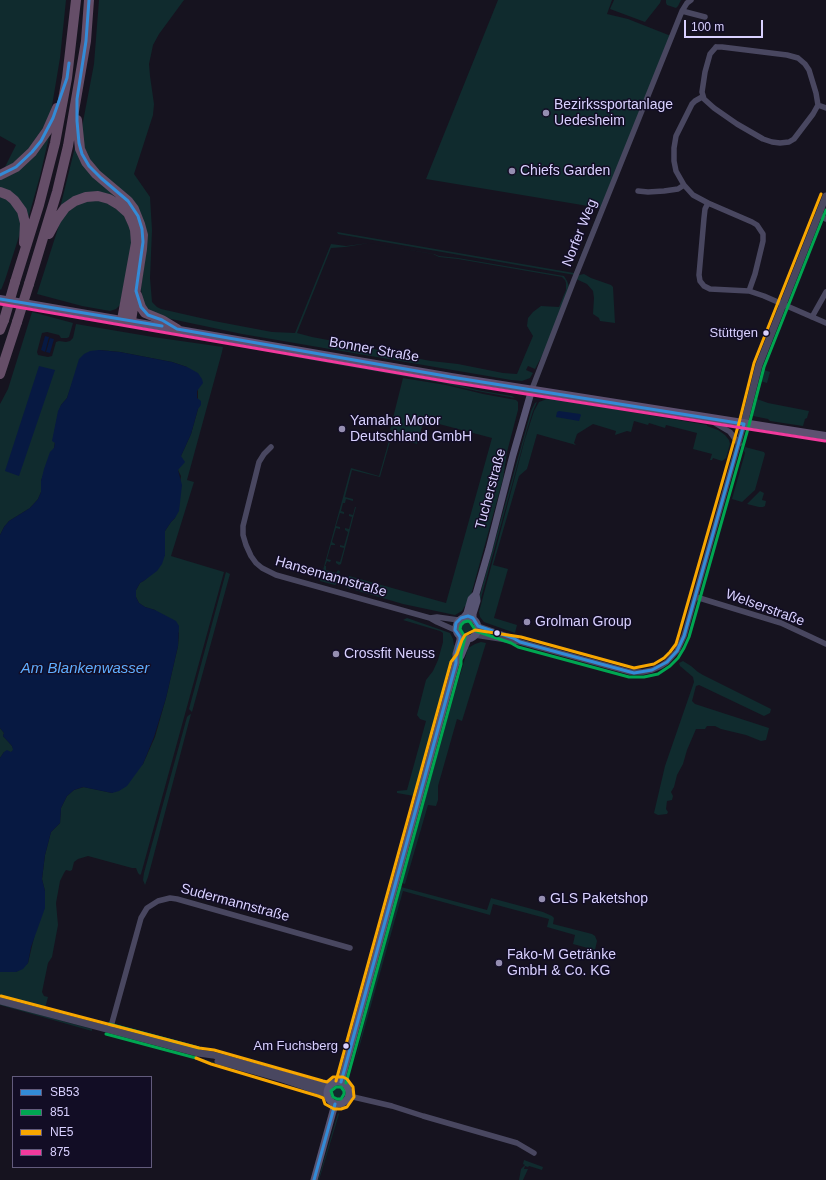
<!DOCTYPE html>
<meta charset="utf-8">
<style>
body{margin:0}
#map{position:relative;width:826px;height:1180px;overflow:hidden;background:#16131f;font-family:Arial,sans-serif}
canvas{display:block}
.legend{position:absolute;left:12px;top:1076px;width:140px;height:92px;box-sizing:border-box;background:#120d25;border:1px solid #625b7c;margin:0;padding:5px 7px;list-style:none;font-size:12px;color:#d9d1ff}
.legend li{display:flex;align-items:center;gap:8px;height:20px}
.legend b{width:20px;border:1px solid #625b7c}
.scale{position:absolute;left:684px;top:20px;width:79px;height:18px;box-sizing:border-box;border:2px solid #d9d1ff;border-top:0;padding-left:5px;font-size:12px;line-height:14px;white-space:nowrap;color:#d9d1ff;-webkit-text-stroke:3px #120d25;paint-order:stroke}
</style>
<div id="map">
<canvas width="826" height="1180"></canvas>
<ul class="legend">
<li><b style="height:5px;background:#338bd7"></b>SB53</li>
<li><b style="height:5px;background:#00a651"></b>851</li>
<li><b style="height:5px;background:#f7a600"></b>NE5</li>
<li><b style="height:5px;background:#f13a9d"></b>875</li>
</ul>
<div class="scale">100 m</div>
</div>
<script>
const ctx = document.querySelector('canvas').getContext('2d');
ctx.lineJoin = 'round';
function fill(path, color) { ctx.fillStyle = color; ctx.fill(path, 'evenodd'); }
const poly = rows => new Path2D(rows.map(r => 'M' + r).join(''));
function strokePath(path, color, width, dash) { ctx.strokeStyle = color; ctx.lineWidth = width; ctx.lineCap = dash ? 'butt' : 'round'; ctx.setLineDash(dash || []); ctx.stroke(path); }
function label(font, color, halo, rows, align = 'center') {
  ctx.font = font + ' Arial,sans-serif'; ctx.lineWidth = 3; ctx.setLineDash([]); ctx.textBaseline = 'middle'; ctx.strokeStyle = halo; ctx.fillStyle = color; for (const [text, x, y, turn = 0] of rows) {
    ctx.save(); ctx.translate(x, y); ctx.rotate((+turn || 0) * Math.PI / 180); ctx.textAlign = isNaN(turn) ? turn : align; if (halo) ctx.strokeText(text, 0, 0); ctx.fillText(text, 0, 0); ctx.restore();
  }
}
const green = poly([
 [0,0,66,0,60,58,50,118,22,158,4,169,16,145,0,136],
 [99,0,184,0,159,34,153,45,149,64,150,76,154,104,153,115,134,174,150,197,152,230,150,278,152,302,157,307,161,309,214,321,272,332,295,333,331,244,346,246,369,243,434,254,439,256,458,258,564,276,567,281,570,289,544,352,535,369,528,366,526,370,533,373,530,378,522,381,511,380,242,334,157,316,147,310,142,297,141,288,142,281,147,244,98,171,84,153,82,127,94,64],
 [369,243,433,254,439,257,458,259,562,277,565,280,566,283,566,290,559,307,541,306,533,312,528,318,527,326,533,336,517,374,503,373,458,364,431,361,404,356,365,347,312,337,297,333,331,248,345,247],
 [498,0,612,0,607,14,628,19,671,36,575,275,338,234,337,232,574,273,600,208,426,179],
 [614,0,661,0,660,3,645,22,610,9],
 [666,0,681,0,678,6,676,8,667,5,666,3],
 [51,128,40,176,28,219,0,190,0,178],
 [76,143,120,197,134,220,105,195,60,208],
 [0,195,13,202,23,224,5,280,1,290,0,289],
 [99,200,108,203,123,214,131,230,132,243,120,305,116,309,110,311,82,306,37,294,61,219,68,211,82,202],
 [584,274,591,278,611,285,613,287,615,323,600,321,599,318,593,314,594,298,593,291,587,284,576,279,579,275],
 [32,312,73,323,69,337,67,338,61,338,59,335,47,332,42,333,37,352,38,355,48,357,52,356,56,342,59,341,66,342,70,341,73,338,76,324,153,337,223,347,222,352,187,480,194,482,171,556,224,572,141,874,140,875,138,873,136,868,132,868,88,856,78,859,74,862,72,870,70,871,66,870,64,873,60,881,56,903,58,925,52,957,48,963,42,992,44,996,48,997,45,1008,29,1004,0,998,0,971,16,972,28,963,45,891,42,879,45,855,51,832,60,823,61,808,67,796,74,790,84,787,112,793,143,764,155,737,166,698,178,646,179,633,155,610,145,607,139,603,136,597,136,590,140,583,145,580,165,555,165,531,171,522,175,518,181,476,178,470,181,456,191,434,198,409,198,391,187,367,172,362,120,352,99,350,73,381,67,398,61,405,54,448,41,481,41,492,38,499,30,508,9,521,4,527,0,535,0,404,8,389],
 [289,355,448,382,477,390,512,396,515,398,477,391,442,383,288,356],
 [764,370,770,372,767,383,760,381],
 [403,378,446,385,483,394,516,400,518,402,518,410,507,452,503,479,468,606,465,606,462,611,455,615,403,604,355,590,355,587,351,586,350,589,345,586,349,576,446,603,492,438,424,420,417,444,401,439,398,432,393,431,380,477,352,470,345,497,353,499,353,501,346,499,345,503,343,503,341,511,344,512,344,514,340,513,336,526,340,527,340,529,336,528,332,542,335,544,335,545,331,545,327,559,331,560,330,562,327,561,325,566,326,566,326,570,336,573,338,570,340,571,337,583,335,585,320,581,351,468,379,476,392,430,390,430],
 [547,399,560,400,707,425,707,426,718,430,725,435,729,440,730,444,726,458,722,461,713,458,712,460,710,460,712,454,693,449,697,433,666,425,665,428,649,423,648,425,634,421,631,432,627,431,615,435,616,431,593,424,577,434,574,443,576,445,537,434,527,469,519,476,493,565,508,569,494,618,517,625,515,633,484,622,480,617,479,612,525,439,534,411,539,402],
 [757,399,768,403,809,411,807,418,805,419,803,426,770,421,768,419,753,416,752,414,754,404,756,404],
 [537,402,533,411,527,430,478,609,476,609,531,411,535,403],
 [745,447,764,452,765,454,755,490,742,502,732,499,745,453,744,451],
 [760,491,764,493,762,500,766,501,765,506,763,507,759,507,747,504],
 [355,507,356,507,341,564,339,565,336,563,336,561,340,562,344,548,340,547,340,545,344,546,348,532,345,530,345,528,349,529,352,517,349,516,349,514,353,515],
 [226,572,230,574,192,712,189,709],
 [407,618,450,633,453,639,454,645,456,646,418,790,417,794,414,796,397,793,397,791,407,790,426,721,420,719,417,715,426,680,433,671,438,660,443,642,443,633,440,631,403,620],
 '458 628a8 8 0 1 1 16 0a8 8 0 1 1-16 0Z',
 [481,642,486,643,462,721,457,719,438,786,438,800,436,806,428,805,405,884,402,883,453,699,468,648,475,644],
 [465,649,466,649,453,691,367,1006,366,1005,443,724],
 [683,661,691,666,698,672,703,675,771,709,770,713,764,716,699,685,696,686,692,701,695,704,769,728,766,740,761,741,746,735,721,729,715,726,707,726,705,729,696,729,687,750,683,764,677,775,674,787,671,792,673,796,672,800,667,801,666,809,668,812,667,814,658,815,654,813,665,766,694,682,693,677,680,666,679,663],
 [191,714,148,877,145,885,143,880,144,873,187,717,189,715],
 [0,728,4,733,3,736,12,746,14,750,11,752,4,752,0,758],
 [401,887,487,910,491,898,543,912,552,916,554,918,553,924,592,934,595,936,597,941,595,950,573,944,575,935,547,927,549,919,493,904,490,915,403,891,354,1066,373,987],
 [0,1004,92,1029,92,1031,0,1005],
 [126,1039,129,1039,283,1081,283,1082],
 '330 1093a8 8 0 1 1 16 0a8 8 0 1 1-16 0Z',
 [338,1113,339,1114,319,1180,318,1180],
 [524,1160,543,1167,542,1170,529,1166,528,1167,525,1166,524,1169,528,1169,523,1180,519,1180,521,1169,525,1165,523,1164]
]);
const water = poly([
 [45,336,49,337,45,352,41,350],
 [50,338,54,339,50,353,46,352],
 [99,350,120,352,172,362,187,367,198,373,202,379,203,383,197,391,197,398,201,401,201,405,198,409,191,434,181,456,185,462,178,470,182,485,179,511,175,518,171,522,165,531,165,555,162,564,157,571,145,580,140,583,136,590,136,597,139,603,145,607,155,610,176,621,179,626,178,646,166,698,154,737,143,764,127,786,119,791,112,793,83,787,74,790,67,796,61,808,60,823,51,832,45,855,42,879,45,891,45,908,31,947,28,963,23,969,16,972,0,972,0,758,4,752,7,750,11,752,13,750,12,746,3,736,4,733,0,728,0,535,4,527,9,521,30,508,38,499,41,492,41,481,44,469,50,452,54,448,55,443,52,441,58,411,61,405,67,398,79,359,84,354,90,351],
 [39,366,55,370,19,476,5,471],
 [559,411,580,414,581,415,579,421,556,417,557,412]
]);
const minor = poly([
 [682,11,705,17],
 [716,47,722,47,787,55,798,58,805,64,809,70,816,93,818,105,813,114,794,139,789,142,780,143,772,142,763,139,737,124,714,108,704,99,702,92,705,72,710,54,716,47],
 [818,105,826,108],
 [684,185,676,171,674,161,674,148,676,136,692,104,695,101,702,97],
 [638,191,648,192,664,191,678,189,684,185,693,195,708,203,705,209,704,218,699,275,700,281,704,286,710,289,749,291,764,296,826,323],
 [708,203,752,222,757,225,763,234,763,241,755,274,749,291],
 [819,215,826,219],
 [812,317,826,292],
 [532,389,574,280,682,11,687,3,691,0],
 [708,419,730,432,739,444],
 [271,447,264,454,259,462,243,526,243,535,246,545,251,556,256,563,262,568,276,575,430,618,437,622,455,630],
 [696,597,781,623,826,644],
 [430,618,437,617,458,620],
 [478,626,513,638,518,641],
 [475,635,520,642,630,672,643,672,652,670,661,666,667,662,677,651,684,636,744,424],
 [110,1030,141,918,147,908,158,901,170,898,177,899,350,948],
 [349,1096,392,1106,423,1116,517,1143,534,1153]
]);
const tertiary = poly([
 [744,424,759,365,826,196],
 [0,1001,198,1053,213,1055,282,1074,317,1084,329,1087],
 [218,1061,282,1079,327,1094]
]);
const secondary = poly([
 '456 628a11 11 0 1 1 22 0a11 11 0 1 1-22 0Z',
 [464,617,467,613,471,599,476,594,489,549,513,455,532,389],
 [473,618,473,614,477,601,476,594],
 [456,663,456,654,460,640,460,637],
 '327 1093a11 11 0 1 1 22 0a11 11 0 1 1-22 0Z',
 [341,1082,448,692,456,663,461,656,468,639],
 [314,1180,335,1104]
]);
const primary = poly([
 [0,299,451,377,826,436]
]);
const motorway = poly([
 [77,120,80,149,86,162,96,174,128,201,134,209,140,224,143,235,142,249,131,321],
 [0,175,16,167,32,152,47,131,57,108],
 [0,192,8,195,14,200,22,211,25,223,24,243],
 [49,234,57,219,65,208,75,201,86,197,98,196,109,199,119,205,128,213,133,224,135,230,136,243,122,320],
 [15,282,39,205,55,143,67,78,76,0],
 [29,284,57,192,68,146,86,41,89,0],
 [137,295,141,307,145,313,162,320,177,329],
 [0,330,4,320],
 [0,374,17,322]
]);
const motorwayBridge = poly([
 [4,320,15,282],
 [17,322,29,284]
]);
const bus1 = poly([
 [89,0,86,41,77,99,77,121,79,143,82,154,89,166,101,178,128,201,138,216,142,229,143,242,136,291,141,307,148,315,162,320,177,329,451,377,744,424],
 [0,175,16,167,32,152,41,141,53,118,67,78,69,63],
 [0,299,162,326],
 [341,1082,456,663,456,654,460,640,460,637,455,630,456,623,461,618,468,616,473,618,478,626,513,638,520,642,634,673,652,670,667,662,677,651,684,636,744,424],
 [314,1180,335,1104]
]);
const bus2 = poly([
 [109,1024,199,1048],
 [106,1034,196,1058],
 [346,1083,461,664,461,655,465,637,460,629,461,625,464,622,468,621,470,622,476,631,511,643,518,647,629,677,644,677,658,674,670,666,678,658,684,648,689,637,749,425,764,367,826,210],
 [336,1087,341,1087,344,1091,344,1094,341,1099,337,1099,333,1097,331,1091,336,1087]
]);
const bus3 = poly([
 [1,996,199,1048,214,1050,323,1081,327,1082,333,1077,343,1077,347,1079,353,1087,354,1097,347,1107,341,1109,334,1109,325,1104,323,1098,318,1096,211,1064,196,1058],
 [336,1081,451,662,457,654,462,640,465,635,475,630,521,637,634,668,654,664,664,658,670,652,676,644,679,634,739,423,754,363,821,194]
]);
const bus4 = poly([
 [0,304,450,382,825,441]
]);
const markers = [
 [546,113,4,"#958eb1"],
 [512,171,4,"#958eb1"],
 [766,333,3.5,"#d9d1ff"],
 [342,429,4,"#958eb1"],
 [527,622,4,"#958eb1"],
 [497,633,3.5,"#d9d1ff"],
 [336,654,4,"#958eb1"],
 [542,899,4,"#958eb1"],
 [499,963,4,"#958eb1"],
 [346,1046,3.5,"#d9d1ff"]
];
const busNames = [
 ["Stüttgen",758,333],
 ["Am Fuchsberg",338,1046]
];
const poiNames = [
 ["Bezirkssportanlage",554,105],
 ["Uedesheim",554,121],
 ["Chiefs Garden",520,171],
 ["Yamaha Motor",350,421],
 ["Deutschland GmbH",350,437],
 ["Grolman Group",535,622],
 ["Crossfit Neuss",344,654],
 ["GLS Paketshop",550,899],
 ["Fako-M Getränke",507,955],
 ["GmbH & Co. KG",507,971]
];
const streetNames = [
 ["Norfer Weg",580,233,-68],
 ["Bonner Straße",374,350,10],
 ["Tucherstraße",491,489,-75],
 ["Hansemannstraße",331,577,16],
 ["Welserstraße",765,608,20],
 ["Sudermannstraße",235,903,15]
];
const waterNames = [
 ["Am Blankenwasser",85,669]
];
fill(green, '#102b2e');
fill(water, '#071942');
strokePath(minor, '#494760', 5.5);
strokePath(tertiary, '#494760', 7);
strokePath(secondary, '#575473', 7);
strokePath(primary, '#5e5171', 8);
strokePath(motorway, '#654e68', 10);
strokePath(motorwayBridge, '#654e68', 10);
strokePath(bus1, '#338bd7', 3);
strokePath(bus2, '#00a651', 3);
strokePath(bus3, '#f7a600', 3);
strokePath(bus4, '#f13a9d', 3);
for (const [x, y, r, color] of markers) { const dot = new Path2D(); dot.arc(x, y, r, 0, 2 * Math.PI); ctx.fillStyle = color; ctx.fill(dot); strokePath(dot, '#120d25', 1.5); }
label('13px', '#d9d1ff', '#120d25', busNames, 'right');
label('14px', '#d9d1ff', '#120d25', poiNames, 'left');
label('14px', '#d9d1ff', '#120d25', streetNames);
label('italic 15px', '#5faeff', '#120d25', waterNames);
</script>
